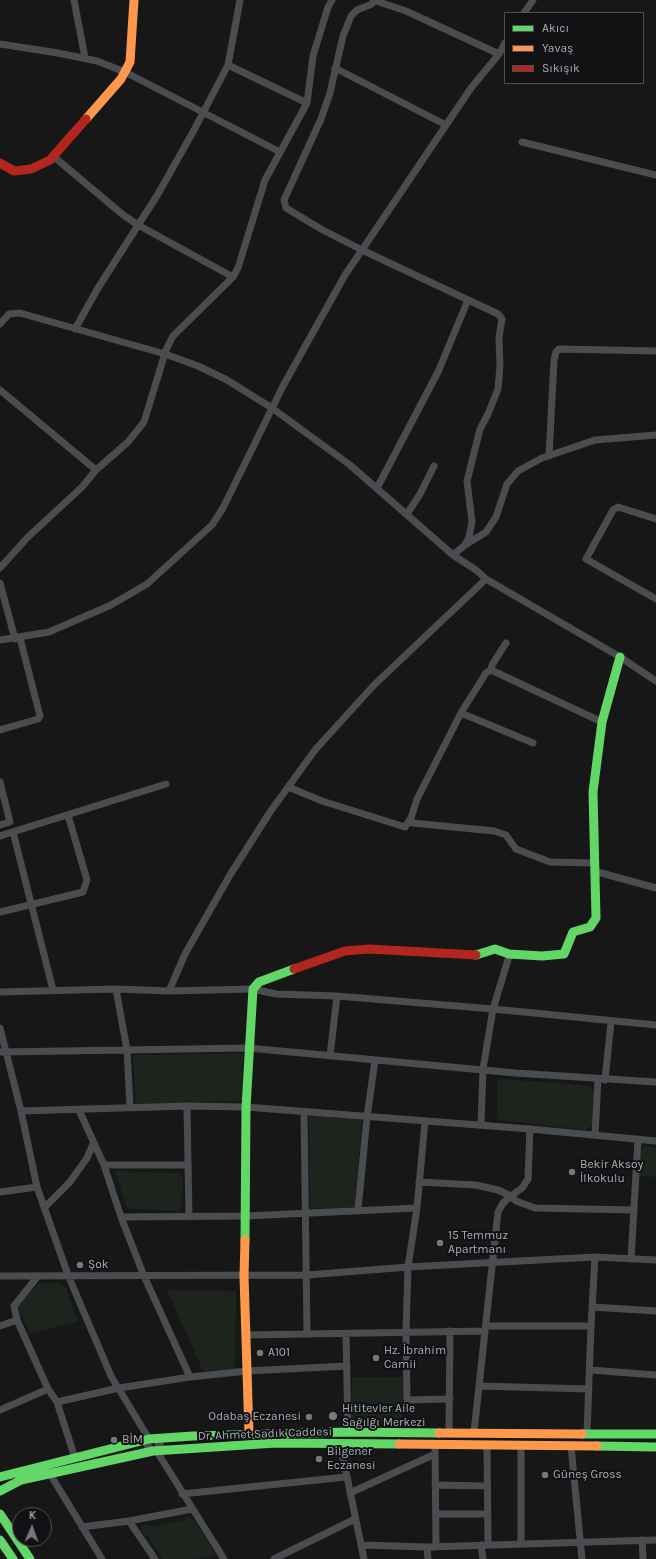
<!DOCTYPE html>
<meta charset="utf-8">
<style>
body{margin:0}
#map{position:relative;width:656px;height:1559px;overflow:hidden;background:#171717;font-family:Karla,sans-serif}
canvas{display:block}
.legend{position:absolute;left:504px;top:12px;width:140px;height:72px;box-sizing:border-box;background:#111113;border:1px solid #4d4f55;margin:0;padding:5px 7px;list-style:none;font-size:12px;color:#a8adb8}
.legend li{display:flex;align-items:center;gap:8px;height:20px}
.legend b{width:20px;border:1px solid #4d4f55}
.north{position:absolute;left:12px;top:1507px;width:40px;height:40px;box-sizing:border-box;background:#111113;border:1px solid #4d4f55;border-radius:50%;rotate:2deg;font-size:11px;font-weight:700;line-height:16px;text-align:center;color:#a8adb8}
.north::after{content:'';display:block;margin:auto;width:14px;height:18px;background:#757880;clip-path:polygon(50% 0,100% 100%,50% 72%,0 100%)}
</style>
<div id="map">
<canvas width="656" height="1559"></canvas>
<ul class="legend">
<li><b style="height:5px;background:#63d668"></b>Akıcı</li>
<li><b style="height:5px;background:#ff974d"></b>Yavaş</li>
<li><b style="height:5px;background:#b3261e"></b>Sıkışık</li>
</ul>
<div class="north">K</div>
</div>
<script>
const ctx = document.querySelector('canvas').getContext('2d');
ctx.lineJoin = 'round';
function fill(path, color) { ctx.fillStyle = color; ctx.fill(path, 'evenodd'); }
const poly = rows => new Path2D(rows.map(r => 'M' + r).join(''));
function strokePath(path, color, width, dash) { ctx.strokeStyle = color; ctx.lineWidth = width; ctx.lineCap = dash ? 'butt' : 'round'; ctx.setLineDash(dash || []); ctx.stroke(path); }
function label(font, color, halo, rows, align = 'center') {
  ctx.font = font + ' Karla,sans-serif'; ctx.lineWidth = 4; ctx.setLineDash([]); ctx.textBaseline = 'middle'; ctx.strokeStyle = halo; ctx.fillStyle = color; for (const [text, x, y, turn = 0] of rows) {
    ctx.save(); ctx.translate(x, y); ctx.rotate((+turn || 0) * Math.PI / 180); ctx.textAlign = isNaN(turn) ? turn : align; if (halo) ctx.strokeText(text, 0, 0); ctx.fillText(text, 0, 0); ctx.restore();
  }
}
const green = poly([
 [243,1053,242,1101,136,1104,133,1055],
 [500,1079,589,1085,594,1091,593,1125,585,1130,499,1120,497,1116,497,1082],
 [309,1115,362,1120,355,1207,310,1209],
 [646,1146,656,1148,656,1177,640,1176,641,1152,642,1148],
 [115,1171,178,1173,183,1177,182,1206,179,1211,127,1209],
 [39,1283,57,1283,66,1288,78,1321,30,1334,17,1305],
 [167,1290,236,1291,235,1369,203,1371],
 [352,1377,403,1377,403,1424,352,1423],
 [187,1517,194,1520,215,1553,213,1556,195,1559,162,1559,148,1536,144,1535,141,1530,143,1525,149,1524,152,1527,183,1520]
]);
const street = poly([
 [74,0,85,58],
 [373,0,406,11,499,54],
 [374,0,372,4,357,10,351,16,343,36,330,93,321,119,284,200,286,208,321,229,362,250,471,88,499,54,505,43],
 [524,13,533,0],
 [0,44,58,53,97,61,125,72,280,152],
 [228,65,240,0],
 [335,68,446,125],
 [522,142,656,175],
 [53,156,122,214,138,225,233,277],
 [0,324,9,314,20,313,165,354,198,366,227,380,272,408,350,465,453,555],
 [75,329,98,288,158,194,194,130,228,65,307,103],
 [0,390,96,470,82,487,28,537,0,568],
 [549,456,554,360,556,352,559,349,656,351],
 [96,470,128,442,144,422,166,350,173,336,233,277,238,268,265,180,307,103,313,56,328,7,332,0],
 [377,488,438,372,468,300],
 [407,514,420,494,434,466],
 [656,519,618,507,613,510,586,559,656,599],
 [465,545,486,532,496,517,507,484,518,471,542,458,595,440,656,435],
 [0,583,15,639],
 [0,640,49,632,111,605,147,584,212,525,223,508,283,386,345,275,362,250,498,314,502,319,499,337,500,366,498,389,488,414,480,429,467,481,472,522,469,537,465,545,453,555,476,570,486,579],
 [491,670,492,665,506,643],
 [461,713,533,743],
 [0,730,38,719,40,716,20,638],
 [0,782,10,822,0,825],
 [288,787,322,801,405,827,411,818],
 [13,832,53,990],
 [0,836,166,784],
 [593,863,550,862,516,849,506,835,494,831,412,823,411,818,417,799,462,711,486,673,491,670,602,722],
 [594,871,656,888],
 [0,912,83,892,87,880,68,815],
 [116,989,127,1050,130,1107],
 [169,991,185,954,230,875,270,812,315,750,374,685,486,579,620,657,656,681],
 [0,992,116,989,169,991,253,989,276,994,337,996,493,1009,510,953],
 [0,1028,21,1111,37,1187,68,1275,111,1376,149,1439,147,1445,153,1451],
 [0,1052,248,1048,515,1073,656,1082],
 [330,1056,337,996],
 [605,1080,611,1022],
 [187,1106,189,1217],
 [79,1110,104,1165,121,1217,144,1276,190,1377],
 [21,1111,187,1106,246,1107,530,1129,656,1141],
 [304,1112,307,1333],
 [425,1121,417,1208,408,1267,406,1332,407,1400,450,1399],
 [481,1125,483,1069,493,1009,656,1025],
 [530,1129,528,1179,522,1188,511,1196,516,1201,535,1208,634,1210],
 [595,1135,598,1079],
 [104,1165,188,1165],
 [419,1182,476,1185,498,1190,511,1196,503,1203,498,1212,485,1331],
 [0,1192,37,1187],
 [45,1207,70,1182,87,1158,93,1144],
 [358,1210,367,1117,375,1060],
 [121,1217,246,1216,417,1208],
 [631,1259,638,1139],
 [0,1276,307,1275,408,1267,595,1257,656,1260],
 [38,1276,14,1306,17,1320,48,1389,57,1402,75,1458],
 [592,1307,656,1311],
 [0,1326,17,1320],
 [486,1326,591,1326],
 [346,1334,348,1432],
 [247,1335,485,1331,474,1432],
 [590,1370,656,1375],
 [479,1386,589,1389],
 [57,1402,119,1388,190,1377,247,1371,347,1366],
 [0,1410,48,1389],
 [449,1432,450,1331],
 [587,1433,591,1326,595,1257],
 [155,1439,160,1444,156,1450,224,1559],
 [340,1443,364,1559],
 [435,1446,436,1547],
 [487,1446,488,1545],
 [521,1446,521,1544],
 [571,1446,582,1559],
 [50,1474,102,1559],
 [435,1485,487,1486],
 [350,1493,435,1454],
 [182,1494,346,1477],
 [436,1514,487,1514],
 [129,1521,155,1559],
 [82,1527,129,1521,192,1509],
 [642,1540,643,1559],
 [362,1545,427,1547,656,1540],
 [481,1545,483,1559],
 [427,1547,428,1559],
 [274,1559,355,1519]
]);
const fast = poly([
 [476,955,495,949,509,954,542,956,564,954,573,932,590,927,596,918,593,792,602,722,620,657],
 [245,1240,246,1107,253,989,259,982,294,969],
 [582,1434,656,1434],
 [597,1446,656,1447],
 [0,1477,149,1439,193,1436,348,1432,439,1433],
 [0,1491,21,1480,153,1451,276,1443,399,1444],
 [0,1514,30,1559],
 [0,1540,13,1559]
]);
const slow = poly([
 [86,119,121,79,130,62,134,0],
 [245,1240,244,1276,249,1434],
 [439,1433,582,1434],
 [399,1444,597,1446]
]);
const jam = poly([
 [0,163,14,171,31,169,50,160,86,119],
 [294,969,345,951,369,949,476,955]
]);
const markers = [
 [572,1172,4,"#757880"],
 [440,1243,4,"#757880"],
 [80,1265,4,"#757880"],
 [260,1353,4,"#757880"],
 [376,1358,4,"#757880"],
 [333,1416,5,"#757880"],
 [309,1417,4,"#757880"],
 [114,1440,4,"#757880"],
 [319,1459,4,"#757880"],
 [545,1475,4,"#757880"]
];
const poiNames = [
 ["Bekir Aksoy",580,1165],
 ["İlkokulu",580,1179],
 ["15 Temmuz",448,1236],
 ["Apartmanı",448,1250],
 ["Şok",88,1265],
 ["Hz. İbrahim",384,1351],
 ["Camii",384,1365],
 ["A101",268,1353],
 ["Hititevler Aile",342,1409],
 ["Sağılğı Merkezi",342,1423],
 ["Odabaş Eczanesi",301,1417,"right"],
 ["BİM",122,1440],
 ["Bilgener",327,1452],
 ["Eczanesi",327,1466],
 ["Güneş Gross",553,1475]
];
const streetNames = [
 ["Dr. Ahmet Sadık Caddesi",265,1434,-2]
];
fill(green, '#1d241e');
strokePath(street, '#4b4c50', 7);
strokePath(fast, '#63d668', 9);
strokePath(slow, '#ff974d', 9);
strokePath(jam, '#b3261e', 9);
for (const [x, y, r, color] of markers) { const dot = new Path2D(); dot.arc(x, y, r, 0, 2 * Math.PI); ctx.fillStyle = color; ctx.fill(dot); strokePath(dot, '#111113', 1.5); }
label('12px', '#a8adb8', '#111113', poiNames, 'left');
label('12px', '#a8adb8', '#111113', streetNames);
</script>
